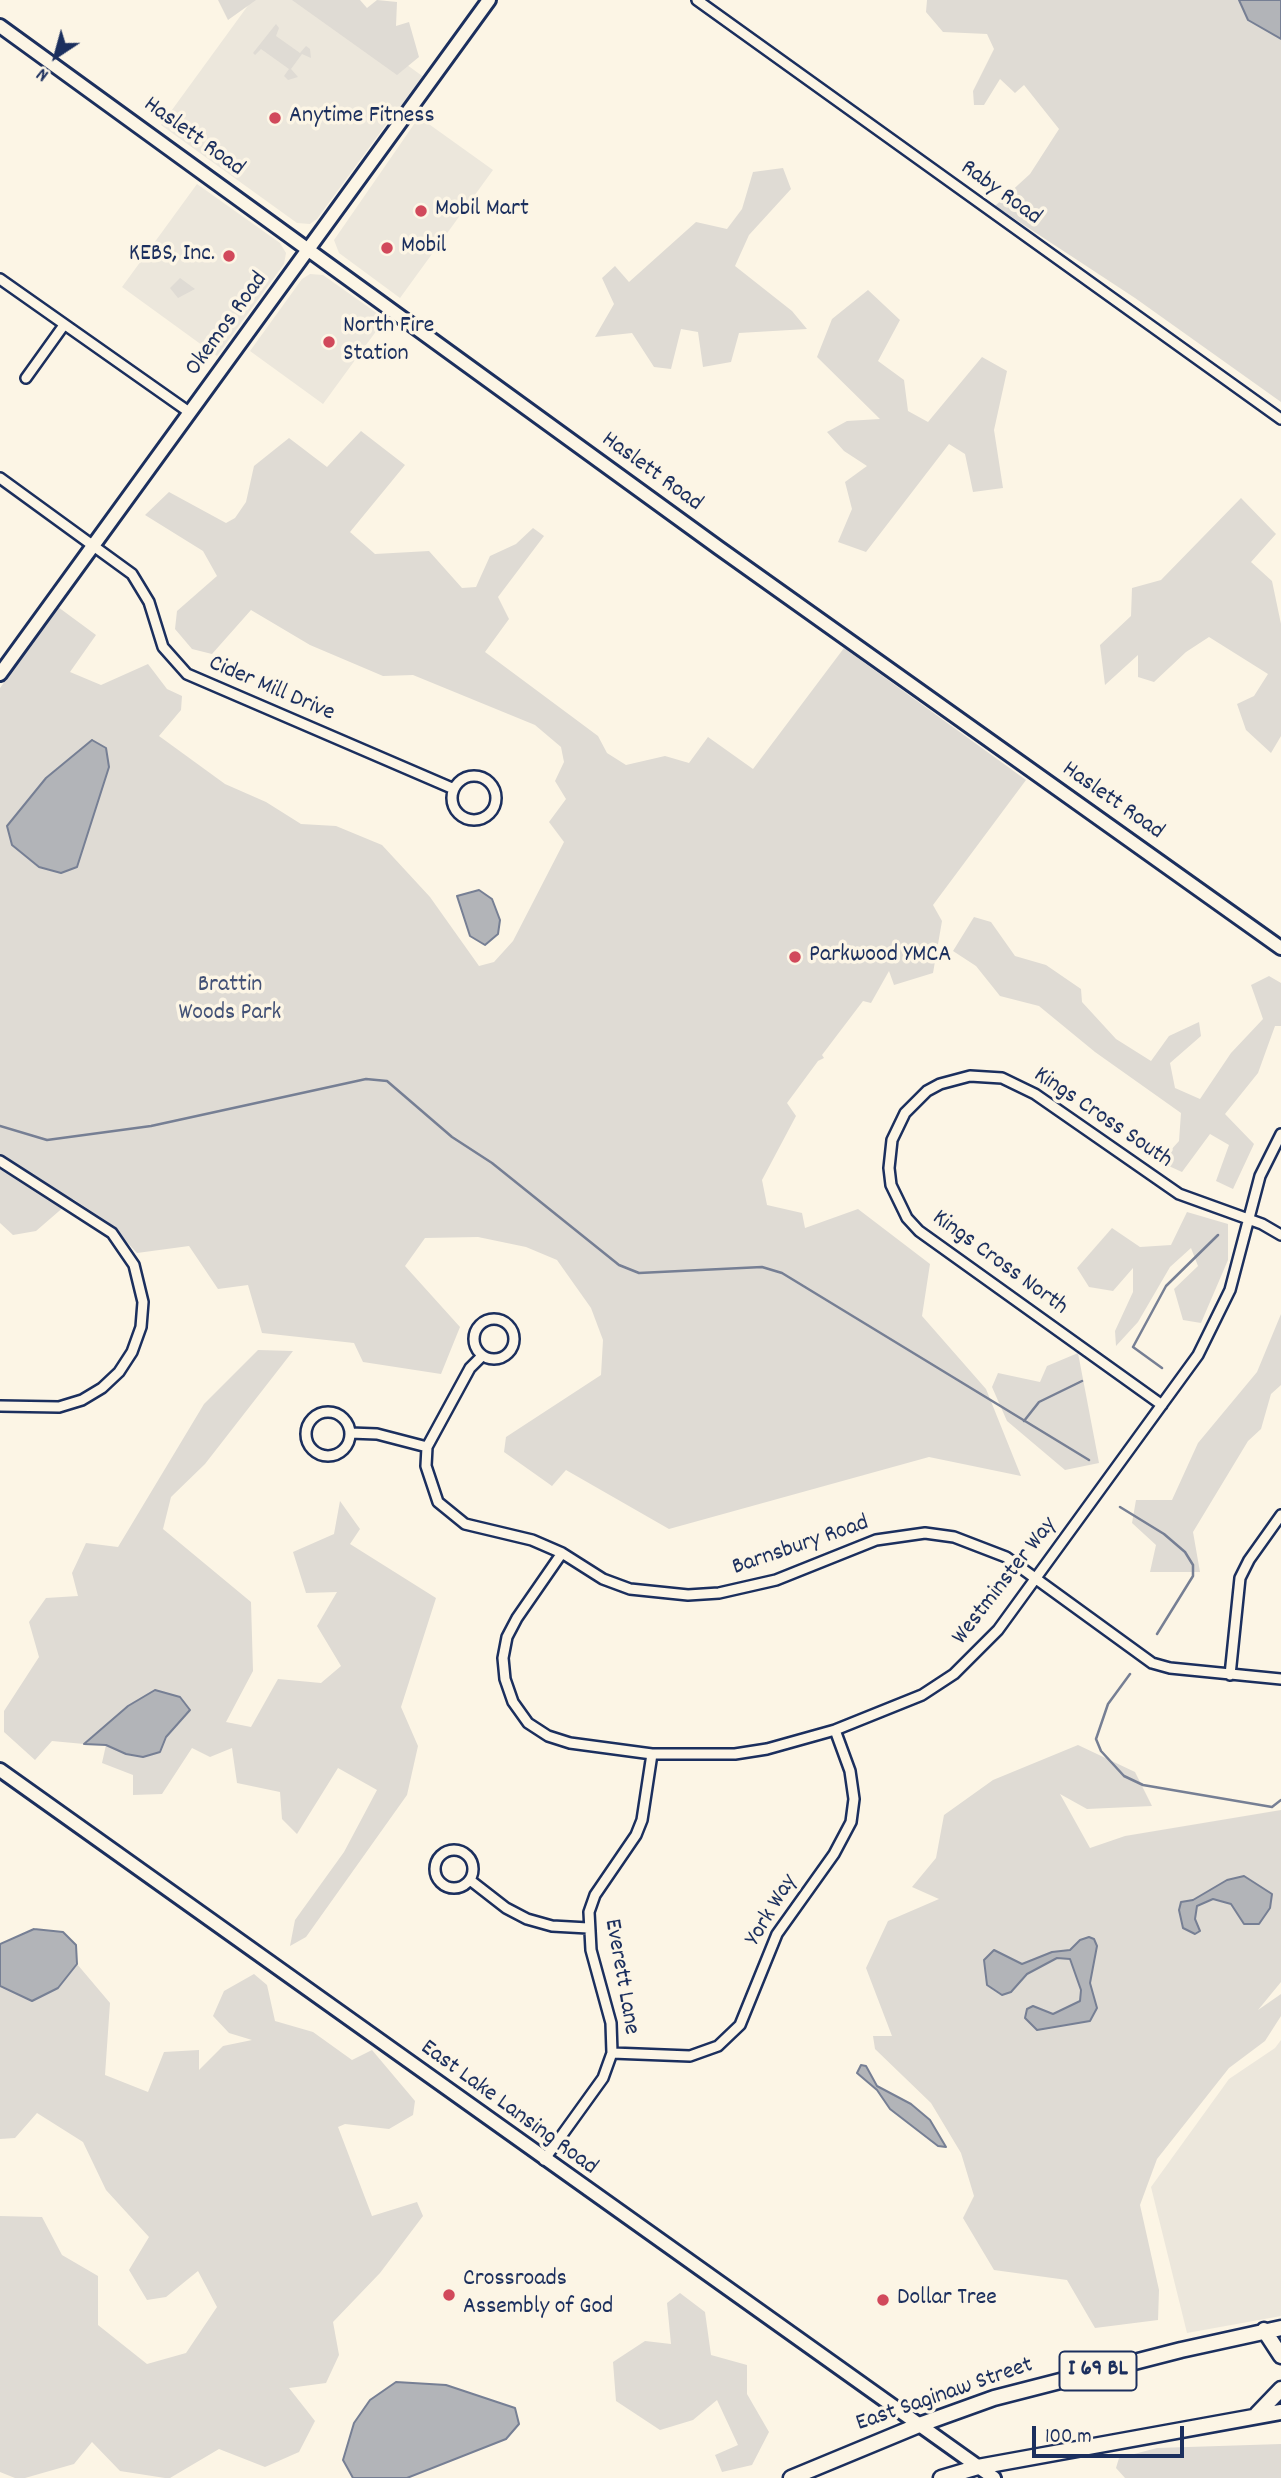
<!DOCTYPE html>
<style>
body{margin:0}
#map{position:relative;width:1281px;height:2478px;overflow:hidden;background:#fcf5e5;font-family:Dekko,sans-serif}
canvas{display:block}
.north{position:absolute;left:21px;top:21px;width:70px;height:70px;-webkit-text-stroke:5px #fcf5e5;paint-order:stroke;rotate:216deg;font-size:19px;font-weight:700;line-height:28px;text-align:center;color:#1b2f5e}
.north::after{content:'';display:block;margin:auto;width:24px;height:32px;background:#1b2f5e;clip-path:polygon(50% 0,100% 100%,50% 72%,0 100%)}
.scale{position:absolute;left:1032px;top:2426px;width:152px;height:32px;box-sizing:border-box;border:4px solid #1b2f5e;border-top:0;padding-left:9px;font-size:21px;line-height:24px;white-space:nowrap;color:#1b2f5e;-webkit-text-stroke:5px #fcf5e5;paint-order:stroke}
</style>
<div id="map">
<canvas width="1281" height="2478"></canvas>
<div class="north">N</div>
<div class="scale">100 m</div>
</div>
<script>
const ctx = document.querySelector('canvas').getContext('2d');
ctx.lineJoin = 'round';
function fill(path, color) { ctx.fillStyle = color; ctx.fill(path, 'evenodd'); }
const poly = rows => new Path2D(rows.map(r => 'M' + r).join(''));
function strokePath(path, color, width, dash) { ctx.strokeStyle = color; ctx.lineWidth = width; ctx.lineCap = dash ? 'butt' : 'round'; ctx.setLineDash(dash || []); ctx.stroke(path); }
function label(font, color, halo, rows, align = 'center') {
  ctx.font = font + ' Dekko,sans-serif'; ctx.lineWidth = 7; ctx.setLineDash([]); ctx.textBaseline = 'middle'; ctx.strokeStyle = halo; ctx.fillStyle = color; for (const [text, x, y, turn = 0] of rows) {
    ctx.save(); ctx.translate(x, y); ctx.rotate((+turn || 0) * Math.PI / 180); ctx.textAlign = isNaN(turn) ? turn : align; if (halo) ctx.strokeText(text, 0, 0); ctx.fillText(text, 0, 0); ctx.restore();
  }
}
const built = poly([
 [252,0,318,0,425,78,390,119,317,219,310,224,297,223,161,125],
 [419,117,493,170,400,298,339,253,334,240],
 [197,184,280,243,286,253,284,264,217,356,122,287],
 [310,274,323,275,385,319,323,404,250,351,302,279],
 [1281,2040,1281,2316,1187,2333,1151,2187,1229,2079,1275,2048]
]);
const green = poly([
 [218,0,256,0,228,20],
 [292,0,360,0,367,8,377,0,397,2,396,26,409,22,419,57,397,75],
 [927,0,1239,0,1248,20,1281,39,1281,402,1135,298,995,206,1030,174,1059,129,1024,85,1015,93,1000,79,984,105,974,105,973,91,994,49,987,34,943,32,926,12],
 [276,24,279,28,276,36,300,53,306,46,310,49,311,58,302,54,291,69,298,77,288,80,284,76,289,69,261,49,255,55,253,53],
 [783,168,791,189,749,235,735,266,792,311,807,329,739,333,731,362,703,367,698,332,681,329,671,369,654,367,632,333,595,337,614,304,602,278,615,266,629,282,696,222,727,229,742,209,753,172],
 [180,278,195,289,178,298,170,288],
 [868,290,900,320,878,361,904,380,908,411,928,422,982,357,1007,371,994,430,1003,488,973,492,965,454,949,444,866,552,838,542,852,509,845,482,867,466,844,451,827,432,847,421,880,419,817,357,832,319],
 [361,431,405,465,350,532,375,554,429,551,462,588,476,587,490,556,516,544,533,528,544,536,498,597,509,619,485,652,598,736,607,753,626,765,665,756,689,763,708,737,753,769,844,648,1026,780,933,905,942,921,933,973,894,985,889,971,871,1003,863,1001,822,1055,824,1058,818,1061,787,1103,796,1116,762,1180,767,1205,802,1213,805,1228,858,1209,930,1264,922,1316,986,1389,1021,1476,929,1457,669,1529,566,1470,552,1486,504,1452,506,1437,601,1375,603,1340,591,1308,557,1260,526,1247,478,1237,425,1238,405,1266,460,1327,441,1374,363,1362,354,1343,262,1333,248,1285,218,1289,189,1246,137,1253,108,1222,73,1199,36,1231,13,1235,0,1223,0,688,58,607,96,635,70,672,101,685,148,664,167,689,182,696,181,710,159,736,225,784,266,802,301,824,336,826,382,845,430,897,479,966,494,962,513,941,564,842,549,822,566,799,555,781,564,762,561,747,535,725,413,675,383,676,310,645,251,610,212,654,192,649,175,629,177,611,217,576,203,551,145,515,169,492,226,523,235,518,246,502,254,466,289,438,327,467],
 [1241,498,1276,534,1251,562,1272,581,1281,624,1281,736,1271,753,1246,730,1237,704,1254,696,1268,674,1209,637,1186,652,1154,682,1138,677,1138,655,1105,685,1100,645,1131,616,1132,588,1161,580],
 [974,917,991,922,1015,956,1046,965,1081,989,1082,1002,1116,1039,1151,1061,1169,1036,1199,1022,1201,1036,1170,1063,1175,1088,1200,1099,1231,1053,1263,1019,1251,985,1269,976,1281,983,1281,1026,1275,1026,1258,1073,1225,1114,1254,1144,1233,1189,1216,1181,1229,1145,1210,1134,1182,1172,1160,1162,1179,1141,1181,1113,1095,1052,1039,1006,1000,996,976,966,953,951],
 [1187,1212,1228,1224,1228,1260,1201,1323,1183,1320,1174,1289,1198,1266,1191,1248,1170,1267,1138,1322,1116,1346,1115,1331,1133,1292,1133,1268,1113,1291,1089,1287,1077,1268,1112,1228,1140,1247,1171,1245],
 [1281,1314,1281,1385,1271,1394,1261,1429,1248,1441,1193,1532,1200,1572,1150,1572,1156,1545,1132,1523,1136,1500,1172,1500,1198,1443,1257,1372],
 [258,1350,293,1351,205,1464,171,1497,163,1529,251,1602,253,1671,226,1722,251,1727,278,1679,321,1683,341,1666,317,1626,337,1592,306,1593,293,1552,334,1534,340,1501,360,1529,350,1544,436,1598,401,1707,418,1746,407,1795,306,1937,290,1946,295,1920,344,1852,377,1790,338,1768,297,1834,282,1819,280,1792,237,1783,232,1748,210,1757,192,1748,162,1794,133,1795,133,1775,102,1763,106,1745,126,1754,143,1757,160,1752,166,1737,190,1710,128,1706,84,1744,52,1741,35,1760,4,1732,4,1711,39,1657,29,1622,46,1598,78,1596,72,1573,86,1543,118,1547,204,1404],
 [1078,1353,1099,1463,1065,1470,1007,1421,992,1387,998,1373,1040,1382,1047,1366],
 [1078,1745,1135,1772,1152,1806,1087,1809,1060,1794,1090,1848,1125,1836,1281,1810,1281,1982,1258,2010,1281,1994,1281,2016,1265,2041,1229,2068,1157,2159,1140,2205,1159,2290,1158,2320,1095,2328,1067,2280,994,2270,963,2218,974,2196,961,2153,931,2103,875,2049,873,2036,892,2036,866,1968,888,1921,939,1899,912,1887,936,1858,944,1815,993,1780],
 [77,1964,110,2003,105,2075,148,2092,164,2052,199,2050,199,2070,223,2046,252,2040,229,2033,213,2016,224,1991,254,1974,267,1985,275,2021,313,2032,352,2060,372,2050,415,2101,413,2115,389,2129,345,2124,338,2127,372,2216,417,2202,423,2216,380,2273,333,2322,339,2355,326,2383,289,2388,315,2421,299,2452,265,2467,219,2449,170,2478,165,2478,120,2471,92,2442,74,2464,25,2478,15,2478,0,2472,0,2216,42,2217,62,2255,98,2276,98,2325,147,2364,186,2353,217,2307,198,2271,166,2297,147,2300,129,2270,149,2237,106,2190,83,2142,37,2113,15,2138,0,2139,0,1986,32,2001,58,1988],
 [680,2293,705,2312,711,2355,747,2365,747,2394,769,2432,752,2465,722,2472,715,2455,738,2445,717,2400,693,2420,660,2430,616,2401,613,2362,645,2341,671,2344,667,2303],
 [1281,2444,1281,2478,1125,2478,1116,2468,1119,2458,1157,2448]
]);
const water = poly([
 [1239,0,1281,0,1281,39,1248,20,1239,0],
 [92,740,106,748,109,767,77,867,61,873,39,867,12,845,7,826,46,778,92,740],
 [479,890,492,899,500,920,498,934,485,945,470,936,457,896,479,890],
 [155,1690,180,1697,190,1710,166,1737,160,1752,143,1757,126,1754,106,1745,84,1744,128,1706,155,1690],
 [1244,1876,1272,1894,1270,1908,1259,1924,1244,1924,1231,1904,1213,1899,1197,1906,1195,1919,1200,1931,1195,1934,1183,1928,1179,1910,1181,1902,1193,1900,1227,1880,1244,1876],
 [34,1929,63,1932,76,1945,77,1964,58,1988,32,2001,0,1986,0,1944,34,1929],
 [1089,1937,1094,1939,1097,1946,1090,1983,1097,2008,1090,2021,1037,2030,1025,2018,1027,2009,1033,2006,1053,2014,1080,2001,1081,1990,1070,1959,1057,1958,1027,1974,1011,1992,1002,1995,987,1985,984,1960,994,1950,1022,1964,1052,1952,1070,1950,1080,1940,1089,1937],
 [861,2065,866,2066,877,2086,911,2104,930,2120,946,2147,938,2146,890,2109,877,2090,857,2073,861,2065],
 [396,2382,446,2385,515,2408,519,2424,506,2439,407,2478,353,2478,343,2460,354,2423,370,2400,396,2382]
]);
const stream = poly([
 [0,1126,47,1140,151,1126,366,1079,387,1081,452,1137,492,1163,619,1265,639,1273,762,1267,782,1273,1089,1460],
 [1162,1368,1133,1347,1166,1286,1218,1235],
 [1024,1421,1039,1402,1082,1381],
 [1120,1507,1164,1534,1185,1552,1193,1565,1193,1576,1157,1634],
 [1130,1674,1108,1704,1096,1739,1101,1751,1124,1776,1143,1785,1272,1807,1281,1800]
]);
const street = poly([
 [697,0,1281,419],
 [0,279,189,412],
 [26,378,64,325],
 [0,478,132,574,149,602,163,647,187,674,454,789],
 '452 798a22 22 0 1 1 44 0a22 22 0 1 1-44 0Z',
 [0,1161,112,1233,134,1265,143,1302,141,1327,132,1352,119,1372,102,1388,82,1400,59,1407,0,1406],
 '474 1339a20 20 0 1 1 40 0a20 20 0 1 1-40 0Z',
 [482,1356,470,1368,427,1447,426,1466,438,1502,465,1524,532,1540,562,1553,603,1579,630,1589,688,1595,719,1593,776,1580,876,1540,925,1533,954,1537,1006,1557,1152,1663,1170,1668,1281,1679],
 [1162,1405,919,1231,907,1218,891,1185,889,1168,892,1140,905,1113,927,1091,940,1084,970,1076,1002,1078,1035,1094,1179,1194,1262,1224,1281,1235],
 '306 1434a22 22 0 1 1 44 0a22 22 0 1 1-44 0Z',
 [350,1433,377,1434,427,1447],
 [562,1553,517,1618,507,1637,503,1658,505,1679,513,1702,528,1723,548,1736,570,1743,652,1754,735,1754,767,1749,835,1730,922,1695,954,1674,998,1630,1198,1355,1230,1290,1260,1176,1281,1134],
 [1230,1675,1240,1578,1249,1560,1281,1515],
 '435 1869a19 19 0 1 1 38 0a19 19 0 1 1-38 0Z',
 [470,1880,506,1908,527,1919,552,1926,588,1928],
 [612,2053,690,2056,718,2046,740,2025,777,1934,834,1854,851,1822,854,1799,850,1771,835,1730],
 [544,2160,603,2078,612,2053,611,2023,591,1950,589,1912,595,1895,636,1835,642,1820,652,1754]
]);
const secondary = poly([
 [0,26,719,548,1281,948],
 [0,674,489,0],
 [0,1770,994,2478]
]);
const primary = poly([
 [1264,2330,1281,2356],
 [1257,2414,1281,2389],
 [791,2478,919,2425,994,2398,1181,2350,1281,2328],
 [941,2478,978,2467,1281,2412]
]);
const markers = [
 [275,118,7,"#d1495b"],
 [421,211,7,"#d1495b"],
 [387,248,7,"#d1495b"],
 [229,256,7,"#d1495b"],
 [329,342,7,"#d1495b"],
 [795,957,7,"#d1495b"],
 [449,2295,7,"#d1495b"],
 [883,2300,7,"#d1495b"]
];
const shields = [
 [1098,2371,77]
];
const shieldNames = [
 ["I 69 BL",1098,2371]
];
const poiNames = [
 ["Anytime Fitness",289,118],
 ["Mobil Mart",435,211],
 ["Mobil",401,248],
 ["KEBS, Inc.",215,256,"right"],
 ["North Fire",343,328],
 ["Station",343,356],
 ["Parkwood YMCA",809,957],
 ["Crossroads",463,2281],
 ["Assembly of God",463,2309],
 ["Dollar Tree",897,2300]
];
const streetNames = [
 ["Haslett Road",193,138,36],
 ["Raby Road",1000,194,36],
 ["Okemos Road",228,325,-54],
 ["Haslett Road",651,473,36],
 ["Cider Mill Drive",271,690,23],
 ["Haslett Road",1112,802,35],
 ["Kings Cross South",1102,1119,34],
 ["Kings Cross North",999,1264,36],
 ["Barnsbury Road",801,1547,-19],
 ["Westminster Way",1006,1582,-52],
 ["York Way",773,1911,-59],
 ["Everett Lane",620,1977,80],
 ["East Lake Lansing Road",508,2109,36],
 ["East Saginaw Street",945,2396,-19]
];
const parkNames = [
 ["Brattin",230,987],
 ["Woods Park",230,1015]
];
fill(built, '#ece7dc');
fill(green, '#dfdbd4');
fill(water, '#b2b4b8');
strokePath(water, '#767f94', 2);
strokePath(stream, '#767f94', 2.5);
strokePath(street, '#1b2f5e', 14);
strokePath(secondary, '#1b2f5e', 18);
strokePath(primary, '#1b2f5e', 19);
strokePath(street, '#fcf5e5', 9);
strokePath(secondary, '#fcf5e5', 12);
strokePath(primary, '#fcf5e5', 14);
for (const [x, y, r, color] of markers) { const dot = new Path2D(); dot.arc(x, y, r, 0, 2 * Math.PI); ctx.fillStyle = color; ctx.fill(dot); strokePath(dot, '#fcf5e5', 2.5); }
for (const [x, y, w] of shields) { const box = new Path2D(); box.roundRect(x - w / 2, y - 19.5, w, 39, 5); ctx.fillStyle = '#fcf5e5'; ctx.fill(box); strokePath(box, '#1b2f5e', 2); }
label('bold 23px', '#1b2f5e', null, shieldNames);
label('24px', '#1b2f5e', '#fcf5e5', poiNames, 'left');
label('24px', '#1b2f5e', '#fcf5e5', streetNames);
label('24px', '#425176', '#fcf5e5', parkNames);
</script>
